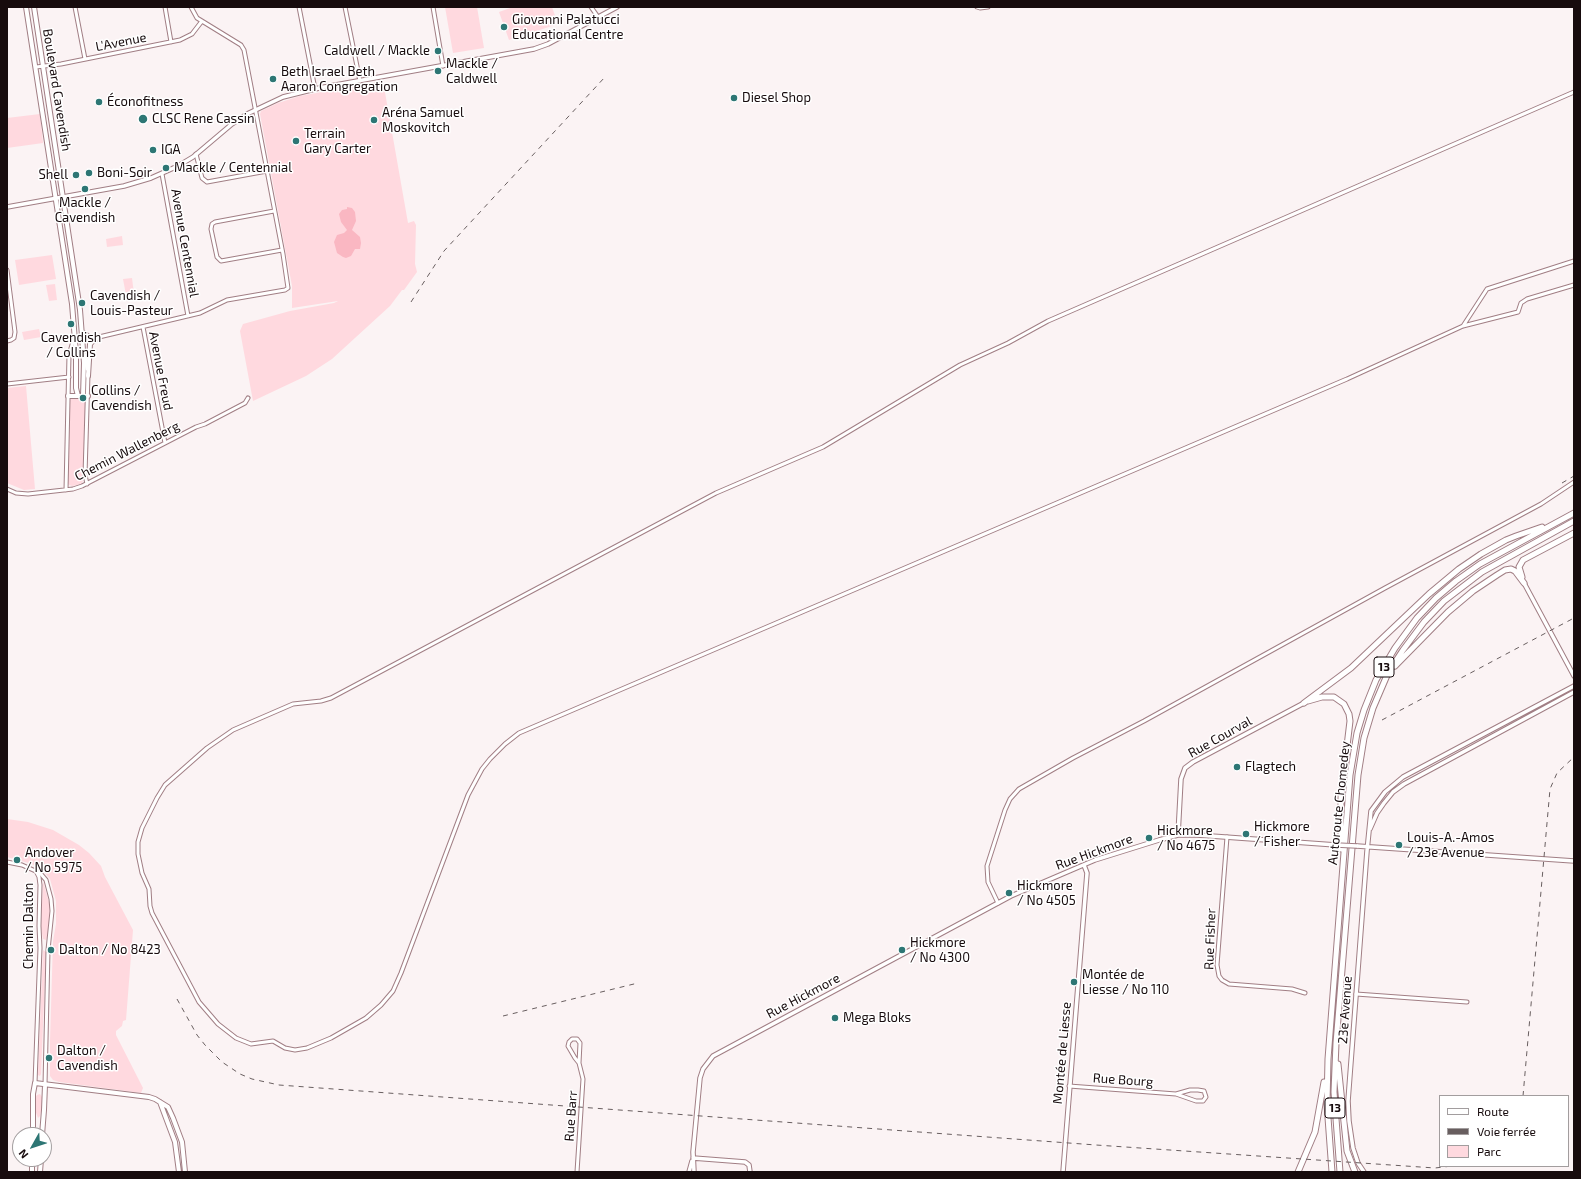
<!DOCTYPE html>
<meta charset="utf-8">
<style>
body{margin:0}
#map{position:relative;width:1581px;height:1179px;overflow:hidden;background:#fbf3f4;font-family:"Exo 2",sans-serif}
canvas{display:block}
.frame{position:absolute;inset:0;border:8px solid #170b0d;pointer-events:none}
.legend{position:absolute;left:1439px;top:1095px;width:130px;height:72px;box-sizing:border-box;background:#fff;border:1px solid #a29d9e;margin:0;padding:5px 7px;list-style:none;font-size:12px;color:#170b0d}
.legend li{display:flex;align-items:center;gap:8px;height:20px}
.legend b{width:20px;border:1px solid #a29d9e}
.north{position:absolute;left:12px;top:1127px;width:40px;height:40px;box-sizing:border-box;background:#fff;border:1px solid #a29d9e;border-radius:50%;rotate:231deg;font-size:11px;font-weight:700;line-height:16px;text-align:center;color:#170b0d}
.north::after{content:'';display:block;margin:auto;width:14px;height:18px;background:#2d7674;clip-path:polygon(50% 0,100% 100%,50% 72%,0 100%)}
</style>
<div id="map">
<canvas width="1581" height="1179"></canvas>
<div class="frame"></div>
<ul class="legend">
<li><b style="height:5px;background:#fff"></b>Route</li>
<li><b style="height:5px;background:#685e5f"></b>Voie ferrée</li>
<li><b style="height:11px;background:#ffd9df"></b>Parc</li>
</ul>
<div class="north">N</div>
</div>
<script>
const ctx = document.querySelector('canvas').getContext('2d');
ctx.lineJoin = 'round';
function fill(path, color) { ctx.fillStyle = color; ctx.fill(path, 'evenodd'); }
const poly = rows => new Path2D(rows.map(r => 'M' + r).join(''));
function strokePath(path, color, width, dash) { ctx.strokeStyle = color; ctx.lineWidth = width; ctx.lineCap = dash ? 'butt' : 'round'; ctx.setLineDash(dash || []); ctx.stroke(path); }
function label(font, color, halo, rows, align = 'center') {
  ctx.font = font + ' "Exo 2",sans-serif'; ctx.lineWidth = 3; ctx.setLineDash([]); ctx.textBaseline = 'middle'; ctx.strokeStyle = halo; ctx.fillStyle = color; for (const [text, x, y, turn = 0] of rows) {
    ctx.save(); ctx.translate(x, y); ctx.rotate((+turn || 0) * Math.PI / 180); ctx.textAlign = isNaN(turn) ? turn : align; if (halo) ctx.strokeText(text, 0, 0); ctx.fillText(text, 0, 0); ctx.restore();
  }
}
const green = poly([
 [445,7,477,7,484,48,453,53],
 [513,7,552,7,558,24,509,40,499,12],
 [383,81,408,223,414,221,416,225,415,264,417,272,404,290,402,290,390,306,332,359,306,376,253,401,240,331,243,324,290,311,334,303,338,301,292,308,292,286,260,114,261,111,278,103,300,96],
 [40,114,43,143,7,148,7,118],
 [122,236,123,245,107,247,106,239],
 [52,255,56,279,19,285,15,260],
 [132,278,134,294,126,295,123,279],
 [55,284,57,300,49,301,46,285],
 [39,329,41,337,24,340,22,332],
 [26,386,35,489,24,490,7,483,7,388],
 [72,398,79,399,79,400,84,399,86,401,83,481,81,484,72,486,69,485,67,482,70,400],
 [7,819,28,822,53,830,79,845,89,853,101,866,105,877,133,930,126,1020,123,1021,122,1026,116,1031,116,1035,143,1088,141,1093,59,1082,53,1080,50,1076,50,1041,53,941,56,924,56,901,50,879,44,872,32,864,7,857],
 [43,881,50,906,49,932,46,940,43,939,41,928],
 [43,950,46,952,41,1074,40,1076,38,1075],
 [40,1094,42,1097,42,1107,40,1116,38,1118,35,1110,35,1098,37,1095]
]);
const water = poly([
 [347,207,352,208,355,212,356,221,352,230,360,237,361,243,360,249,355,249,351,256,346,258,343,257,337,253,334,242,337,235,344,233,347,230,341,222,339,214,342,210,347,209]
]);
const minor = poly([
 [75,7,85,59],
 [165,7,171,42],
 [299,7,315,89],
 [345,7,360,81],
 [433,7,443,66],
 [591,7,598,17],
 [977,7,980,8,988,7],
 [36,67,61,64,180,40,192,34,202,21],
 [1574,92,1048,321,1008,343,960,365,823,447,716,493,331,698,321,701,293,704,233,730,207,748,165,785,157,798,142,828,138,842,138,854,142,873,149,889,150,906,152,913,199,1002,218,1024,236,1038,251,1044,273,1041,285,1048,295,1050,307,1048,331,1038,366,1018,381,1005,393,991,401,973,468,795,482,769,490,759,505,744,519,733,1347,379,1463,326,1518,312,1521,303,1527,299,1574,285],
 [196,154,202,178,207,182,267,171],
 [162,174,188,316],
 [274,211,215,222,212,224,211,229,217,257,221,261,282,250],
 [7,270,15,332,14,338,11,340,7,341],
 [1463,326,1487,289,1574,261],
 [143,327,165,443],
 [99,337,200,313,227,300,285,290,288,288,283,254,244,50,241,45,197,18,191,7],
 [85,355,87,369],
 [7,384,69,377],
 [87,484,85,475,88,374],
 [7,489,16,493,28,494,73,489,82,486,196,427,205,424,245,403,248,398],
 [66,490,69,355,74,338],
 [1227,837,1217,965,1219,976,1222,980,1229,984,1292,989,1305,993],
 [7,862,22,865,40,873,46,880,51,899,52,911,48,950,45,1085],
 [998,903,988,882,987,866,1005,810,1010,799,1019,789,1073,758,1144,721,1385,588,1541,504,1574,482],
 [1356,994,1467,1002],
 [35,1083,40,948,39,926,40,885,39,877,36,871],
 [1069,1086,1176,1094,1196,1101,1203,1101,1206,1097,1204,1091,1198,1090,1190,1090,1176,1094],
 [577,1172,583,1079,579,1063,580,1043,577,1039,572,1039,569,1042,568,1046,575,1058,579,1063]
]);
const tertiary = poly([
 [7,207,124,186,151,178,178,166,193,157,232,124,247,114,283,97,319,88,534,49,548,44,617,7],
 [1524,583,1574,676],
 [1370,829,1377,813,1384,803,1393,792,1404,784,1574,692],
 [1178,835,1181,779,1185,768,1193,762,1304,703],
 [1357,846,1574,861],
 [693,1158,745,1162,749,1165,750,1172],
 [689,1172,692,1161],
 [694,1172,693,1152,700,1078,703,1069,713,1056,1011,896,1095,860,1159,840,1178,835,1197,835,1336,845],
 [1063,1172,1087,873,1084,865],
 [1364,1172,1358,1163,1353,1148,1349,1121,1348,1101,1367,851,1371,811,1385,792,1403,777,1574,686]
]);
const secondary = poly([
 [26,7,72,304,76,353,76,388,78,396],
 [34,7,80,310,84,363,83,396],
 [82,332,89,337,97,337],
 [88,376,90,344,93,341,99,337],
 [68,396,88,396],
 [160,1102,175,1142,179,1172],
 [33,1135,33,1094,35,1083,149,1097,155,1099,168,1107,173,1118,182,1142,185,1172],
 [42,1135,44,1110,45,1085],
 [32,1172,32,1159],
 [40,1172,41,1159]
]);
const motorway = poly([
 [1522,577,1519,567,1523,560,1574,533],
 [1395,666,1448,612,1473,591,1497,575,1505,570,1511,569,1515,571,1524,583],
 [1308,701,1322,697,1334,697,1344,704,1349,714,1350,721,1341,796,1341,849],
 [1304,703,1351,668,1429,594,1459,569,1481,554,1506,540,1516,536,1542,527],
 [1338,1064,1347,1151,1355,1172],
 [1298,1172,1315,1132,1324,1082],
 [1332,1172,1327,1104,1328,1059,1350,775,1357,733,1364,710,1376,680,1395,648,1417,618,1436,598,1456,581,1480,564,1574,513],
 [1340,1172,1334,1092,1336,1043,1358,775,1364,738,1373,708,1388,673,1403,650,1424,622,1444,601,1482,572,1574,521]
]);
const rail = poly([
 [411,302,444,251,605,77],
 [1562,483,1574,476],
 [1382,720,1574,618],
 [177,999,197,1035,205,1045,222,1062,240,1074,252,1079,279,1085,1096,1145,1435,1168,1452,1166],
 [503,1016,638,983],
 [1523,1096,1550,789,1557,773,1574,757]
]);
const tertiaryBridge = poly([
 [1336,845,1357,846]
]);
const markers = [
 [504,27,4,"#2d7674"],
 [438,51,4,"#2d7674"],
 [438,71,4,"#2d7674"],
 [273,79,4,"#2d7674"],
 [734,98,4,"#2d7674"],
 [99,102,4,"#2d7674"],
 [143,119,5,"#2d7674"],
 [374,120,4,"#2d7674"],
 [296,141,4,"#2d7674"],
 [153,150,4,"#2d7674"],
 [166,168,4,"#2d7674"],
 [89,173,4,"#2d7674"],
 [76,175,4,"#2d7674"],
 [85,189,4,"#2d7674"],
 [82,303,4,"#2d7674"],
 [71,324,4,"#2d7674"],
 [83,398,4,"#2d7674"],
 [1237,767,4,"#2d7674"],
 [1246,834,4,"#2d7674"],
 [1149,838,4,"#2d7674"],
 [1399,845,4,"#2d7674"],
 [17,860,4,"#2d7674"],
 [1009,893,4,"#2d7674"],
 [51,950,4,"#2d7674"],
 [902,950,4,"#2d7674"],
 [1074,982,4,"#2d7674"],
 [835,1018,4,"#2d7674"],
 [49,1058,4,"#2d7674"]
];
const shields = [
 [1384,667,20],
 [1335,1108,20]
];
const shieldNames = [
 ["13",1384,667],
 ["13",1335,1108]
];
const poiNames = [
 ["Giovanni Palatucci",512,20],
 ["Educational Centre",512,35],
 ["Caldwell / Mackle",430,51,"right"],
 ["Mackle /",446,64],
 ["Caldwell",446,79],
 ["Beth Israel Beth",281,72],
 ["Aaron Congregation",281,87],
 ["Diesel Shop",742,98],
 ["Éconofitness",107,102],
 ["Aréna Samuel",382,113],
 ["Moskovitch",382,128],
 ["CLSC Rene Cassin",152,119],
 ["Terrain",304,134],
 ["Gary Carter",304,149],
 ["IGA",161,150],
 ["Mackle / Centennial",174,168],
 ["Boni-Soir",97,173],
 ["Shell",68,175,"right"],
 ["Mackle /",85,203,"center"],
 ["Cavendish",85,218,"center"],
 ["Cavendish /",90,296],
 ["Louis-Pasteur",90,311],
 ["Cavendish",71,338,"center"],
 ["/ Collins",71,353,"center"],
 ["Collins /",91,391],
 ["Cavendish",91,406],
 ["Flagtech",1245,767],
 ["Hickmore",1254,827],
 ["/ Fisher",1254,842],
 ["Hickmore",1157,831],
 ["/ No 4675",1157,846],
 ["Louis-A.-Amos",1407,838],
 ["/ 23e Avenue",1407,853],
 ["Andover",25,853],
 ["/ No 5975",25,868],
 ["Hickmore",1017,886],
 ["/ No 4505",1017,901],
 ["Hickmore",910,943],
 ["/ No 4300",910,958],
 ["Dalton / No 8423",59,950],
 ["Montée de",1082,975],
 ["Liesse / No 110",1082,990],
 ["Mega Bloks",843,1018],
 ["Dalton /",57,1051],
 ["Cavendish",57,1066]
];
const streetNames = [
 ["L'Avenue",121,42,-11],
 ["Boulevard Cavendish",57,90,81],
 ["Avenue Centennial",185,243,80],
 ["Avenue Freud",161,371,79],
 ["Chemin Wallenberg",127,451,-27],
 ["Rue Courval",1220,737,-29],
 ["Autoroute Chomedey",1339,803,-84],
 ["Rue Hickmore",1094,852,-20],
 ["Chemin Dalton",29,926,-90],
 ["Rue Fisher",1210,939,-88],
 ["Rue Hickmore",803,996,-28],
 ["23e Avenue",1345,1010,-86],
 ["Montée de Liesse",1062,1053,-85],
 ["Rue Bourg",1123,1080,4],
 ["Rue Barr",571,1116,-86]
];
fill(green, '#ffd9df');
fill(water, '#fab7c2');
strokePath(minor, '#a17e84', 5);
strokePath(tertiary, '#a17e84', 5.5);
strokePath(secondary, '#a17e84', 6);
strokePath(motorway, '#a17e84', 7);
strokePath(minor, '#fff', 3);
strokePath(tertiary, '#fff', 3.5);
strokePath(secondary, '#fff', 4);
strokePath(motorway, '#fff', 5);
strokePath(rail, '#685e5f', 1, [5, 5]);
strokePath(tertiaryBridge, '#a17e84', 5.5, []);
strokePath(tertiaryBridge, '#fff', 3.5);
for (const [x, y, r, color] of markers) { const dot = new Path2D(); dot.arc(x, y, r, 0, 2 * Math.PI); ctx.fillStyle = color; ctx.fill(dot); strokePath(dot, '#fff', 1.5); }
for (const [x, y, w] of shields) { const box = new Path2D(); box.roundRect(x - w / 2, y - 10, w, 20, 3); ctx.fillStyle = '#fff'; ctx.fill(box); strokePath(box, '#170b0d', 1); }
label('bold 12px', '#170b0d', null, shieldNames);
label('13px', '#170b0d', '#fff', poiNames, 'left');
label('13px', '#170b0d', '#fff', streetNames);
</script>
